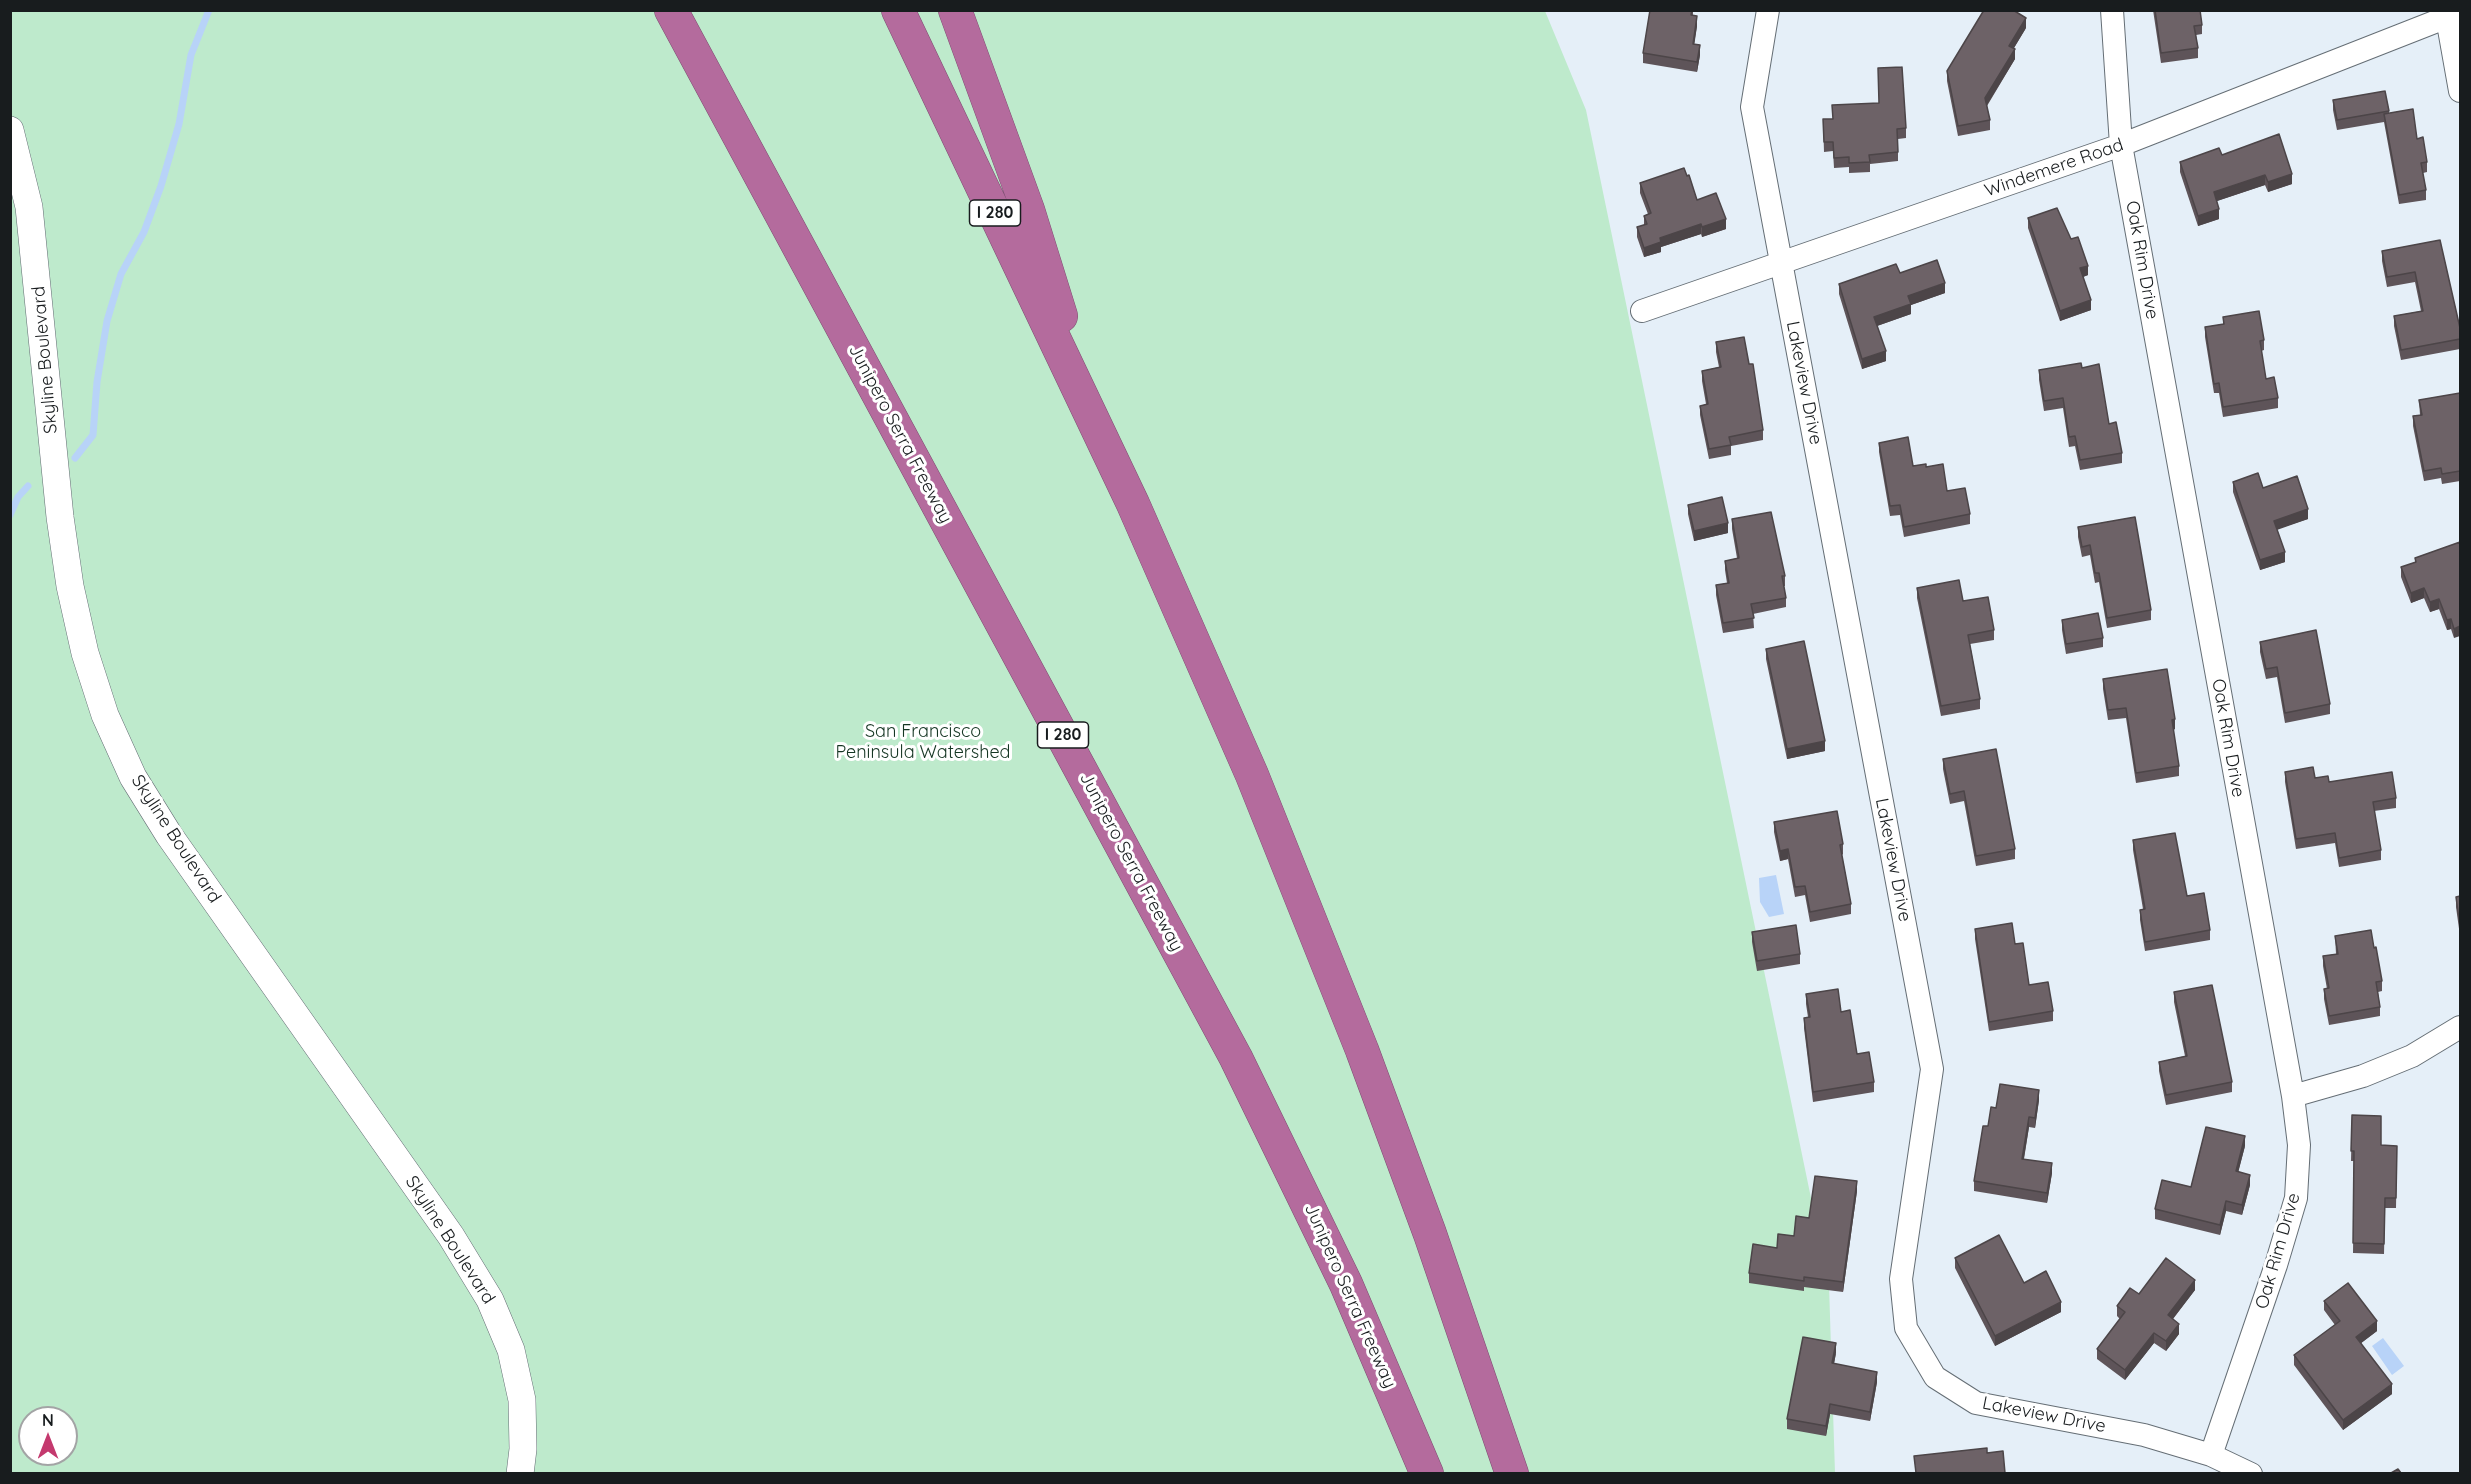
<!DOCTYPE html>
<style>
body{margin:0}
#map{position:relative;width:2471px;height:1484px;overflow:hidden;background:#e5eff8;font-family:Quicksand,sans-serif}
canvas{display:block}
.frame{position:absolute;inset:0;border:12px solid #181c1e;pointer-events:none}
.north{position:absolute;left:18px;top:1406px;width:60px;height:60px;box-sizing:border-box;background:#fff;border:2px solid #a3a4a5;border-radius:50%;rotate:0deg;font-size:16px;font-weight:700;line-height:24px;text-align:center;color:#181c1e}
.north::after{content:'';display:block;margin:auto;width:21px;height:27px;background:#c4396e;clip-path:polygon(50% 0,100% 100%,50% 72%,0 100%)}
</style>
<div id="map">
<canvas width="2471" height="1484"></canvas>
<div class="frame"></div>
<div class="north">N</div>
</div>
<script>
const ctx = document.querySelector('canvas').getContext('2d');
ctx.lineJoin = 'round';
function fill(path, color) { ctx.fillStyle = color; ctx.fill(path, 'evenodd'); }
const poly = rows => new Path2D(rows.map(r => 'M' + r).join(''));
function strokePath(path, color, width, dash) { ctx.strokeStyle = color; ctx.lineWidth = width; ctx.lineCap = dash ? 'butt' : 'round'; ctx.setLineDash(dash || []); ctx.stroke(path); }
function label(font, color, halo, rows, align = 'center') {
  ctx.font = font + ' Quicksand,sans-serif'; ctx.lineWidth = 6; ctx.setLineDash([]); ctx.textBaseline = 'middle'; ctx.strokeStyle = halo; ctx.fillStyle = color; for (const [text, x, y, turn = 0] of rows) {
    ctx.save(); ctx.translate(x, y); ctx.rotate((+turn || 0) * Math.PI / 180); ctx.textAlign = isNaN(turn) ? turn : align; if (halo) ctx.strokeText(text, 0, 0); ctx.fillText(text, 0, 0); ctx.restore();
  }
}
const green = poly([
 [10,11,1545,11,1586,110,1829,1285,1835,1473,11,1473],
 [30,1418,66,1418,66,1454,30,1454]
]);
const water = poly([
 [1776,875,1784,914,1769,917,1760,902,1759,878],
 [2383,1338,2404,1366,2392,1375,2372,1346]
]);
const stream = poly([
 [75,458,93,435,97,382,107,321,121,274,144,232,161,186,179,124,191,55,209,10],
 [10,515,18,497,28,486]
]);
const minor = poly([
 [1768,10,1752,107,1932,1069,1901,1279,1906,1328,1935,1377,1976,1403,2144,1435,2211,1455,2251,1474],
 [2112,10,2121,145,2293,1096,2299,1145,2296,1198,2276,1265,2211,1455],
 [2447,18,2460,91],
 [1642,311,2121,145,2460,12],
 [2293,1096,2363,1076,2412,1056,2460,1027]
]);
const tertiary = poly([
 [10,130,29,207,60,517,70,586,85,653,105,715,133,777,169,835,451,1236,490,1300,511,1350,522,1400,523,1449,520,1474]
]);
const motorway = poly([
 [671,10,1236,1058,1346,1284,1427,1474],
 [898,10,1133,504,1252,775,1362,1050,1430,1234,1512,1474],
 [955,10,1028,210,1061,316]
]);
const wall = poly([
 [1650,10,1693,10,1693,15,1697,26,1694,44,1700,55,1697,72,1643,63,1643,53],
 [2153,10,2200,10,2202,25,2202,34,2196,35,2198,48,2198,58,2161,63],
 [2026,28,2014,48,2015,59,1987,106,1990,120,1990,130,1958,136,1947,81,1947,71],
 [2333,100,2389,111,2389,113,2417,139,2427,162,2427,172,2423,173,2426,190,2426,200,2399,204,2384,122,2337,130,2333,110],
 [1823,119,1906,128,1906,138,1898,139,1898,161,1870,164,1870,172,1849,173,1849,167,1834,168,1833,151,1824,152],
 [2222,155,2292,184,2268,192,2265,185,2217,201,2219,219,2198,226,2180,172,2180,162],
 [1687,176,1697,200,1726,229,1702,237,1701,234,1661,247,1661,252,1644,257,1637,237,1637,227,1644,225,1644,216,1648,214,1640,193,1640,183],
 [2028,218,2071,239,2088,275,2083,277,2091,310,2060,321,2028,228],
 [2440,240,2460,328,2460,349,2401,360,2394,326,2394,316,2421,311,2415,282,2387,287,2382,261,2382,251],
 [1900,273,1945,293,1911,305,1911,314,1877,326,1886,361,1862,369,1839,294,1839,284],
 [2223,317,2264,340,2264,350,2261,351,2266,379,2278,398,2278,408,2223,417,2219,393,2214,393,2205,337,2205,327,2223,324],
 [1716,342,1763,430,1763,440,1731,446,1731,455,1709,459,1700,415,1700,406,1706,404,1702,381,1702,371,1719,367,1716,352],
 [2082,368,2109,424,2122,453,2122,463,2080,470,2075,446,2069,447,2063,408,2044,411,2039,380,2039,370],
 [2460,393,2460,481,2442,484,2441,478,2424,481,2413,426,2413,416,2420,415,2419,400],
 [1879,443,1913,466,1926,467,1947,491,1970,514,1970,524,1904,537,1900,515,1890,516,1879,452],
 [2233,482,2263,488,2308,519,2277,529,2285,562,2260,570,2233,492],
 [1688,505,1728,533,1694,541,1688,514],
 [1732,519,1785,576,1785,586,1784,586,1786,598,1786,607,1753,614,1754,628,1723,633,1716,595,1716,585,1727,583,1725,570,1725,561,1737,558,1732,529],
 [2078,527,2151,610,2151,620,2107,628,2099,582,2095,583,2090,555,2082,557,2078,537],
 [2460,542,2454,638,2451,629,2447,630,2439,609,2430,612,2424,598,2411,603,2401,577,2401,567,2415,563,2415,558],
 [1917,588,1963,601,1994,630,1994,640,1970,644,1980,699,1980,709,1941,716,1917,598],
 [2062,620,2103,638,2103,647,2066,654,2062,630],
 [2260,642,2330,704,2330,714,2285,723,2277,677,2266,679,2260,652],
 [1766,649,1825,751,1787,759,1766,659],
 [2103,679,2175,729,2173,730,2179,766,2179,776,2136,783,2126,718,2108,720,2103,689],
 [1943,759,2015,849,2015,859,1976,866,1964,801,1950,804,1943,769],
 [2285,772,2396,798,2396,808,2374,811,2381,850,2381,860,2339,867,2335,843,2296,849,2285,782],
 [1774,822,1843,844,1843,854,1842,855,1851,904,1851,914,1810,922,1805,895,1795,897,1788,859,1780,861,1774,832],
 [2133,840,2187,896,2210,930,2210,940,2145,951,2140,920,2140,910,2143,909,2133,850],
 [2460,896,2460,936,2456,907,2456,897],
 [1975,929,2015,944,2029,985,2053,1011,2053,1021,1989,1031,1975,939],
 [1752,932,1800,954,1800,964,1757,971,1752,942],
 [2335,936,2374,948,2382,981,2382,991,2378,992,2380,1007,2380,1016,2329,1025,2324,999,2324,989,2327,989,2323,966,2323,956,2336,954],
 [2174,992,2232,1082,2232,1092,2166,1105,2159,1071,2159,1062,2185,1056,2174,1002],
 [1806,994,1841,1012,1857,1054,1874,1082,1874,1092,1813,1102,1804,1028,1804,1018,1808,1017,1806,1004],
 [2039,1100,2035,1128,2029,1127,2024,1159,2052,1173,2047,1203,1974,1191,1974,1181,1988,1126,1996,1108],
 [2352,1115,2381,1145,2397,1146,2396,1208,2385,1208,2384,1254,2353,1253,2354,1161,2351,1161],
 [2245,1146,2238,1172,2250,1185,2242,1215,2226,1211,2220,1235,2155,1219,2155,1209,2191,1187],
 [1857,1191,1843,1292,1804,1287,1804,1291,1749,1283,1749,1273,1777,1248,1794,1236],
 [1955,1258,2024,1283,2061,1312,1995,1346,1955,1268],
 [2195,1290,2173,1319,2179,1334,2166,1351,2154,1343,2125,1380,2097,1359,2097,1349,2120,1319,2117,1316,2117,1306,2139,1294],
 [2324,1301,2377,1331,2361,1343,2392,1394,2343,1430,2294,1365,2294,1355,2335,1325,2324,1310],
 [1836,1353,1834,1364,1877,1382,1870,1421,1830,1414,1826,1436,1787,1429,1787,1419]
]);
const shadedWall = poly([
 [1697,16,1697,26,1693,54,1693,44],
 [2026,18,2026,28,2009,56,2009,46],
 [1700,45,1700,55,1697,72,1697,62],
 [2015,49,2015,59,1985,108,1985,98],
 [2292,174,2292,184,2268,192,2268,182],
 [2265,175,2265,185,2214,202,2214,192],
 [2219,209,2219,219,2198,226,2198,216],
 [1726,219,1726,229,1702,237,1702,227],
 [1701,224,1701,234,1661,247,1661,252,1644,257,1644,248,1660,238],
 [2088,266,2088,275,2080,278,2080,268],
 [1945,283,1945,293,1911,305,1911,314,1874,327,1874,317,1908,296],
 [2091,300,2091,310,2060,321,2060,311],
 [1886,351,1886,361,1862,369,1862,359],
 [2308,509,2308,519,2274,531,2274,521],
 [1728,523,1728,533,1694,541,1694,531],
 [2285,552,2285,562,2260,570,2260,560],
 [2424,588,2424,598,2411,603,2411,593],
 [2439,599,2439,609,2430,612,2430,602],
 [2451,619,2451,629,2447,630,2447,620],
 [2460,626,2460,636,2454,638,2454,629],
 [2175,719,2175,729,2172,730,2172,720],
 [1825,741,1825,751,1787,759,1787,749],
 [1788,849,1788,859,1780,861,1780,851],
 [2039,1090,2039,1100,2035,1128,2035,1118],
 [2029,1117,2029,1127,2022,1169,2022,1159],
 [2245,1136,2245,1146,2236,1181,2236,1171],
 [2052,1163,2052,1173,2047,1203,2047,1193],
 [2250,1175,2250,1185,2242,1215,2242,1205],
 [1857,1181,1857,1191,1843,1292,1843,1282],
 [2226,1201,2226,1211,2220,1235,2220,1225],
 [2195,1280,2195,1290,2168,1325,2168,1315],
 [2061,1302,2061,1312,1995,1346,1995,1336],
 [2377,1321,2377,1331,2356,1347,2356,1337],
 [2179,1324,2179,1334,2166,1351,2166,1341],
 [2154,1333,2154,1343,2125,1380,2125,1370],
 [1836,1343,1836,1353,1832,1373,1832,1363],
 [1877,1372,1877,1382,1870,1421,1870,1412],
 [2392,1384,2392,1394,2343,1430,2343,1420],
 [1830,1404,1830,1414,1826,1436,1826,1426]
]);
const building = poly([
 [1650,10,1692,10,1691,15,1697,16,1693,44,1700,45,1697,62,1643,53,1650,10],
 [1984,10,2013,10,2026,18,2009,46,2015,49,1985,98,1990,120,1958,126,1947,71,1984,10],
 [2155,10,2200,10,2202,25,2194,26,2198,48,2161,53,2155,10],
 [1902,67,1906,128,1897,129,1898,152,1869,155,1870,162,1849,163,1849,157,1834,158,1833,142,1824,142,1823,119,1833,119,1832,105,1879,103,1878,68,1902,67],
 [2385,91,2389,111,2337,120,2333,100,2385,91],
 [2413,109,2417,139,2423,137,2427,162,2421,163,2426,190,2399,195,2384,114,2413,109],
 [2279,134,2292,174,2268,182,2265,175,2214,192,2219,209,2198,216,2180,162,2219,148,2222,155,2279,134],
 [1684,168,1687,176,1689,175,1697,200,1716,193,1726,219,1702,227,1701,224,1660,238,1661,242,1644,248,1637,227,1647,224,1644,216,1651,213,1640,183,1684,168],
 [2057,208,2071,239,2078,237,2088,266,2080,268,2091,300,2060,311,2028,218,2057,208],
 [2440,240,2460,328,2460,339,2401,350,2394,316,2423,311,2415,272,2387,277,2382,251,2440,240],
 [1937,260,1945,283,1908,296,1911,304,1874,317,1886,351,1862,359,1839,284,1896,264,1900,273,1937,260],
 [2259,311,2264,340,2260,341,2266,379,2274,377,2278,398,2223,407,2219,383,2214,384,2205,327,2224,324,2223,317,2259,311],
 [1744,337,1749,364,1753,364,1763,430,1729,437,1731,445,1709,449,1700,406,1708,404,1702,371,1721,367,1716,342,1744,337],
 [2081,363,2082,368,2099,364,2109,424,2116,422,2122,453,2080,460,2075,436,2069,437,2063,398,2044,401,2039,370,2081,363],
 [2460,393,2460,471,2442,474,2441,468,2424,471,2413,416,2422,415,2419,400,2460,393],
 [1908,437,1913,466,1926,464,1926,467,1943,464,1947,491,1965,488,1970,514,1904,527,1900,505,1890,506,1879,443,1908,437],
 [2258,473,2263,488,2297,476,2308,509,2274,521,2285,552,2260,560,2233,482,2258,473],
 [1722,497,1728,523,1694,531,1688,505,1722,497],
 [1771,512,1785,576,1782,576,1786,598,1751,604,1754,618,1723,623,1716,585,1729,583,1725,561,1739,558,1732,519,1771,512],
 [2135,517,2151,610,2107,618,2099,573,2095,573,2090,545,2082,547,2078,527,2135,517],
 [2460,542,2460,626,2454,629,2451,619,2447,620,2439,599,2430,602,2424,588,2411,593,2401,567,2416,562,2415,558,2460,542],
 [1959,580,1963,601,1988,597,1994,630,1968,635,1980,699,1941,706,1917,588,1959,580],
 [2098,613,2103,638,2066,644,2062,620,2098,613],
 [2316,630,2330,704,2285,713,2277,667,2266,669,2260,642,2316,630],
 [1804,641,1825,741,1787,749,1766,649,1804,641],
 [2167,669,2175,719,2172,720,2179,766,2136,773,2126,708,2108,710,2103,679,2167,669],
 [1996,749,2015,849,1976,856,1964,791,1950,794,1943,759,1996,749],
 [2313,767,2315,778,2328,776,2329,782,2392,772,2396,798,2373,802,2381,850,2339,858,2335,833,2296,839,2285,772,2313,767],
 [1837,811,1843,844,1840,845,1851,904,1810,912,1805,886,1795,887,1788,849,1780,851,1774,822,1837,811],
 [2175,833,2187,896,2204,893,2210,930,2145,942,2140,910,2145,909,2133,840,2175,833],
 [2460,896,2460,926,2456,897,2460,896],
 [2012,923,2015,944,2023,943,2029,985,2048,982,2053,1011,1989,1022,1975,929,2012,923],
 [1796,925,1800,954,1757,961,1752,932,1796,925],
 [2371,930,2374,948,2376,947,2382,981,2376,982,2380,1007,2329,1016,2324,989,2329,988,2323,956,2338,954,2335,936,2371,930],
 [2212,985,2232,1082,2166,1095,2159,1062,2187,1056,2174,992,2212,985],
 [1838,989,1841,1012,1850,1010,1857,1054,1869,1052,1874,1082,1813,1092,1804,1018,1810,1017,1806,994,1838,989],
 [2000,1084,2039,1090,2035,1118,2029,1117,2022,1159,2052,1163,2047,1193,1974,1181,1983,1126,1988,1126,1991,1107,1996,1108,2000,1084],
 [2352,1115,2381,1116,2381,1145,2397,1146,2396,1198,2385,1198,2384,1244,2353,1243,2354,1151,2351,1151,2352,1115],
 [2206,1127,2245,1136,2236,1171,2250,1175,2242,1205,2226,1201,2220,1225,2155,1209,2162,1180,2191,1187,2206,1127],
 [1815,1176,1857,1181,1843,1282,1804,1277,1804,1281,1749,1273,1753,1244,1777,1248,1778,1234,1794,1236,1796,1216,1809,1218,1815,1176],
 [1999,1235,2024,1283,2046,1271,2061,1302,1995,1336,1955,1258,1999,1235],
 [2166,1258,2195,1280,2168,1315,2179,1324,2166,1341,2154,1333,2125,1370,2097,1349,2125,1312,2117,1306,2130,1288,2139,1294,2166,1258],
 [2348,1283,2377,1321,2356,1337,2392,1384,2343,1420,2294,1355,2340,1321,2324,1301,2348,1283],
 [1803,1337,1836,1343,1832,1363,1877,1372,1870,1412,1830,1404,1826,1426,1787,1419,1803,1337],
 [1987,1448,1987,1453,2003,1451,2005,1473,1916,1473,1914,1456,1987,1448],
 [2398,1469,2401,1473,2391,1473,2398,1469]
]);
const shields = [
 [995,213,51],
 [1063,735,51]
];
const shieldNames = [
 ["I 280",995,213],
 ["I 280",1063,735]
];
const streetNames = [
 ["Windemere Road",2054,168,-19],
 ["Oak Rim Drive",2142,260,80],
 ["Skyline Boulevard",45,360,-95],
 ["Lakeview Drive",1804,383,79],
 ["Junipero Serra Freeway",900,434,62],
 ["Oak Rim Drive",2228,738,80],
 ["Skyline Boulevard",176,839,57],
 ["Lakeview Drive",1893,860,79],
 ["Junipero Serra Freeway",1131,862,62],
 ["Skyline Boulevard",450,1240,57],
 ["Oak Rim Drive",2278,1251,-74],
 ["Junipero Serra Freeway",1350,1296,66],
 ["Lakeview Drive",2044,1415,11]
];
const parkNames = [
 ["San Francisco",923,732],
 ["Peninsula Watershed",923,753]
];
fill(green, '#beeacc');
fill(water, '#b8d3f8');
strokePath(stream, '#b8d3f8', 7);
strokePath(minor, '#656e75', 24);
strokePath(tertiary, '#656e75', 28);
strokePath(motorway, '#7d4f71', 34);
strokePath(minor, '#fff', 22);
strokePath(tertiary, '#fff', 27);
strokePath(motorway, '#b46b9d', 33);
fill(wall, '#5e5459');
fill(shadedWall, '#4c4548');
fill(building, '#6d6267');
strokePath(building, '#4c4548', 1.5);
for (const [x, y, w] of shields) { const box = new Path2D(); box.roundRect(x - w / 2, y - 13, w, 26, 4.5); ctx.fillStyle = '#fff'; ctx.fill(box); strokePath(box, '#181c1e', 1.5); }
label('bold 16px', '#181c1e', null, shieldNames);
label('18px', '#181c1e', '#fff', streetNames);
label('18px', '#153623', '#fff', parkNames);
</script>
